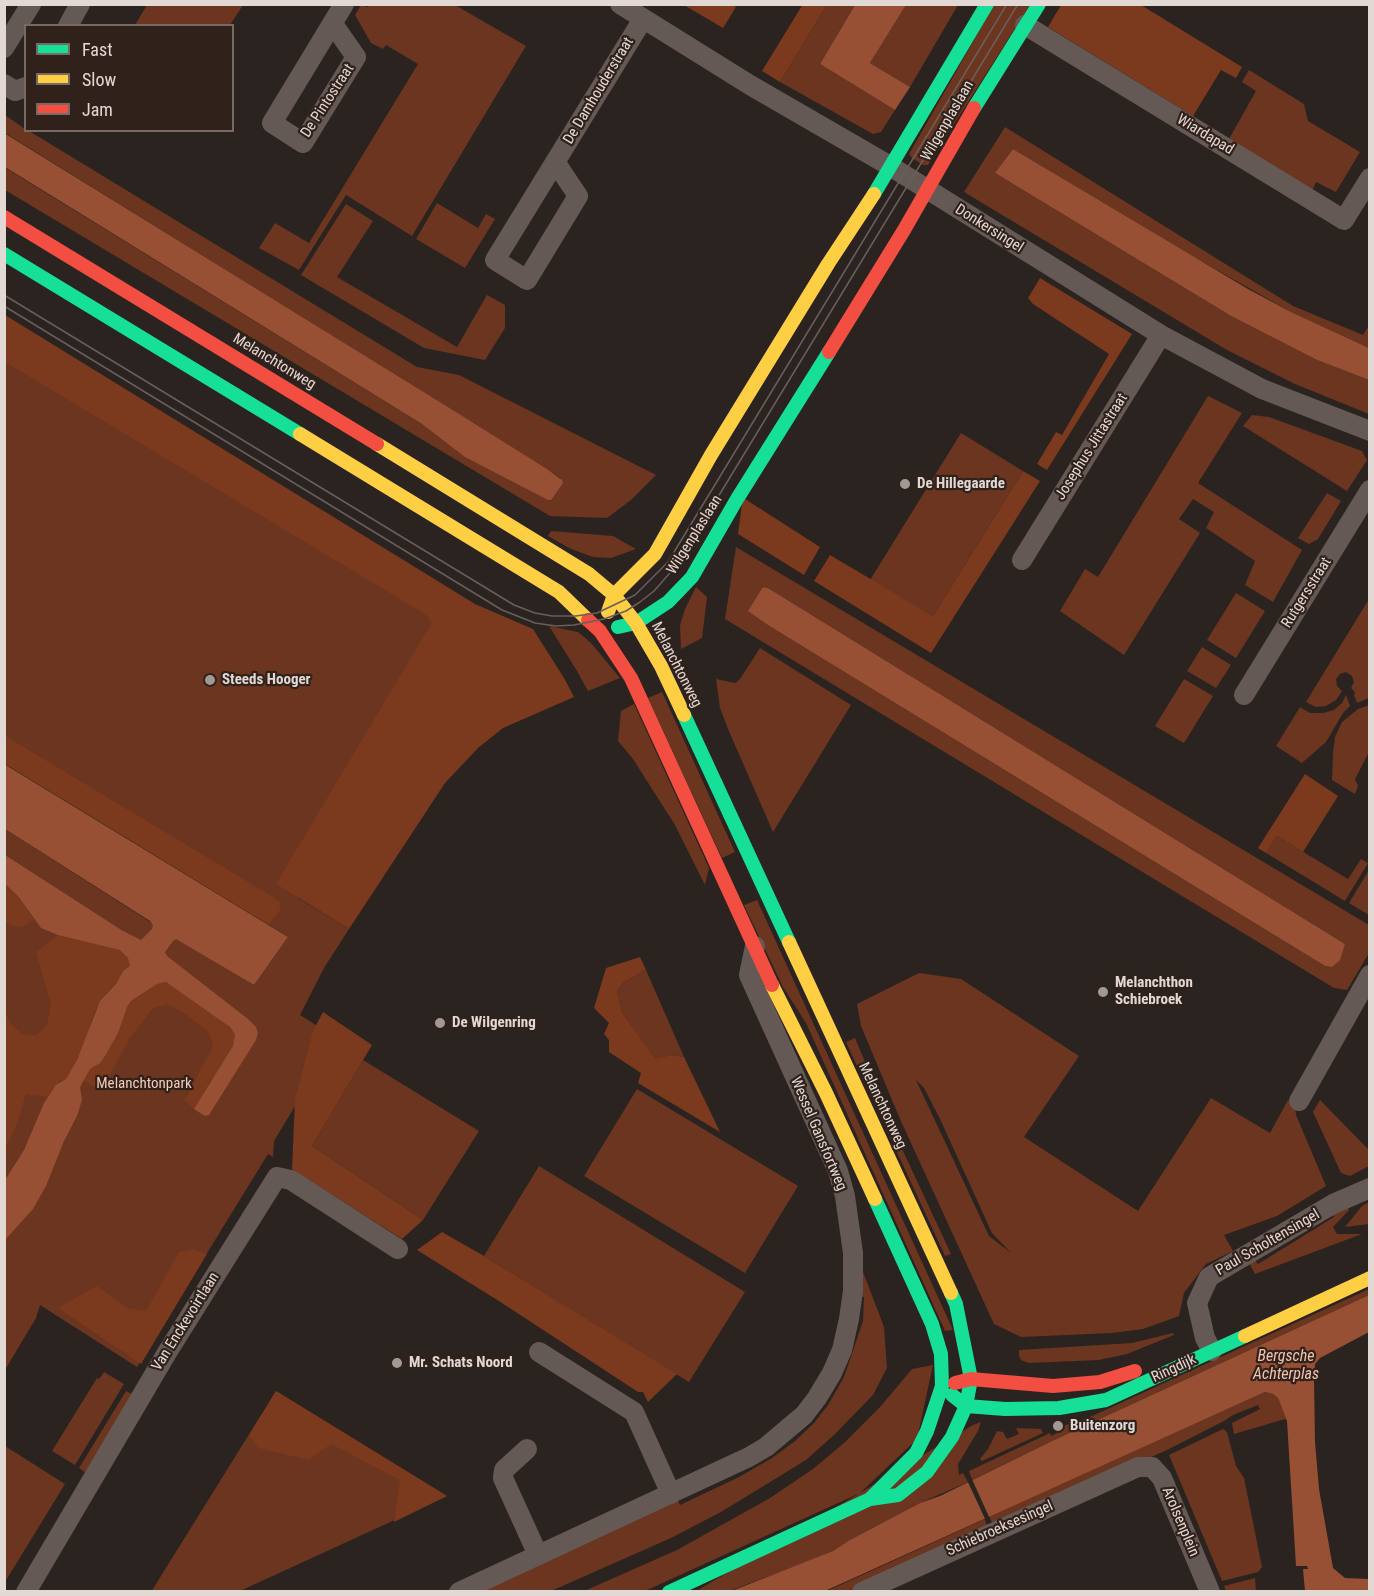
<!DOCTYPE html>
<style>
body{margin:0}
#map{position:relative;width:1374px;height:1596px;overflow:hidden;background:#2b2320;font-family:"Roboto Condensed",sans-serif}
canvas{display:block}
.frame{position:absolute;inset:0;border:6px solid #e2d8d4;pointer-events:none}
.legend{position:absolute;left:24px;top:24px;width:210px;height:108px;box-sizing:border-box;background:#30211b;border:2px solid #776a65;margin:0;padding:8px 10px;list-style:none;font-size:18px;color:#e2d8d4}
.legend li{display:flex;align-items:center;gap:12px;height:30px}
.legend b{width:30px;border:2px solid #776a65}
</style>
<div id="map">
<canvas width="1374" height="1596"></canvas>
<div class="frame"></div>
<ul class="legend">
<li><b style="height:8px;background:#16e098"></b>Fast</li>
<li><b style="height:8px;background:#ffcf43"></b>Slow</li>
<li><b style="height:8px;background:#f24e42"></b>Jam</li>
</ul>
</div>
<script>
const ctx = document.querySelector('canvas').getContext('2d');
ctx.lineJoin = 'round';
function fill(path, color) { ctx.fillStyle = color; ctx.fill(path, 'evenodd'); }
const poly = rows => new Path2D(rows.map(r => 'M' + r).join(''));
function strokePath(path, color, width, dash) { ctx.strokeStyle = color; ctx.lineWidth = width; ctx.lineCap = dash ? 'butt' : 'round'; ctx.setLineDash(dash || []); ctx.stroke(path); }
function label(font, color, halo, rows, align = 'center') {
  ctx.font = font + ' "Roboto Condensed",sans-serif'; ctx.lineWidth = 4.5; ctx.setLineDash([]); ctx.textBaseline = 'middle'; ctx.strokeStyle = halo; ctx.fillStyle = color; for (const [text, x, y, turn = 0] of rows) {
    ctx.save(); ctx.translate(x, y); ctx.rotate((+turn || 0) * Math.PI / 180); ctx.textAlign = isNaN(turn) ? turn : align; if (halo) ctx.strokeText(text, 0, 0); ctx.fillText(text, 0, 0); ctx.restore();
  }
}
const green = poly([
 [147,5,147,4,243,5,230,25,135,25],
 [369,5,455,5,526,46,412,236,346,195,299,270,259,248,275,223,309,243,418,64,386,45,383,49,371,43,355,15,361,5,368,7],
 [827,5,855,5,820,64,895,110,881,132,873,134,780,82],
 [906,5,958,5,910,87,870,63],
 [994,5,1030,5,928,165,923,165,912,158,909,154],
 [1249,70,1304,104,1308,121,1360,152,1336,192,1316,182,1312,191,1229,139,1256,91,1242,82],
 [5,115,25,129,26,130,29,131,417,367,459,375,656,475,631,500,607,518,550,516,5,190,4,167,422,424,562,479,5,133],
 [1005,127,1293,306,1363,335,1369,325,1369,348,1291,312,1171,244,1013,149,995,173,1231,316,1317,360,1369,380,1369,414,1295,384,1227,350,964,192],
 [437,203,478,228,486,214,495,219,465,268,416,239],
 [346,204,373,221,337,277,457,347,487,295,505,305,505,328,485,360,424,348,301,275],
 [5,332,454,608,298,898,349,929,324,968,300,1015,336,1038,274,1141,273,1157,268,1154,137,1367,40,1305,36,1318,5,1370,5,829,152,923,254,985,288,937,269,925,275,917,5,752],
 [1208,396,1242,413,1198,483,1302,550,1273,602,1245,585,1255,561,1206,528,1214,512,1193,499,1179,519,1200,533,1124,655,1060,611,1085,569,1098,577],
 [1252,415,1269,417,1362,451,1367,460,1347,491,1243,426],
 [961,433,1023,471,933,616,870,580],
 [1327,493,1341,501,1318,539,1309,544,1298,538],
 [551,531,613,536,636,549,611,558,593,557,571,549,548,536],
 [736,547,1369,925,1369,953,1347,990,1334,988,725,619],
 [762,587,768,588,1345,944,1332,967,1325,966,771,627],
 [696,587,707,597,702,638,681,649,680,625,685,609],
 [1236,593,1265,611,1236,658,1207,640],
 [1369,599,1369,698,1357,703,1354,695,1355,692,1351,688,1354,682,1352,676,1346,672,1340,674,1336,679,1337,686,1342,691,1336,700,1326,706,1316,707,1306,702],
 [549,626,578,632,591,643,620,678,588,691,577,671],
 [1202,647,1231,665,1216,688,1187,671],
 [760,648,851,705,773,832,728,729,720,708,716,679,735,683,740,679],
 [1184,679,1213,696,1184,743,1155,726],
 [662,692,735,852,722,858,648,698],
 [1346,695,1350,706,1343,713,1326,742,1302,763,1276,746,1300,707,1310,713,1323,713,1334,710,1342,703],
 [634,704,709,868,705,885,675,825,633,759,618,741,621,711],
 [1369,705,1369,752,1355,779,1358,786,1355,794,1332,780,1333,753,1335,737,1342,722,1358,709],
 [1277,836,1348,879,1361,859,1368,863,1345,901,1266,853],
 [1369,870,1369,915,1349,903],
 [757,900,953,1330,945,1331,806,1023,783,987,744,905],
 [646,970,684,1057,672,1055,655,1060,622,1012,617,991,623,983],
 [919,973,961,979,1079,1056,1024,1137,1138,1211,1211,1098,1270,1133,1288,1100,1295,1105,1296,1115,1326,1186,1277,1216,1224,1235,1233,1251,1206,1264,1184,1293,1179,1316,1143,1329,1112,1333,1021,1337,994,1324,900,1119,861,1026,857,1004],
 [916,1080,924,1088,940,1119,992,1233,1011,1253,989,1236],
 [855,1038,897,1138,951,1254,945,1256,846,1042],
 [363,1060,479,1131,423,1220,312,1146],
 [637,1089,798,1186,745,1273,584,1176],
 [1320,1100,1369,1150,1369,1166,1350,1176,1341,1173,1313,1112],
 [539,1166,745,1292,689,1382,484,1256],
 [1369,1202,1369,1224,1345,1227,1362,1206],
 [1347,1205,1349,1210,1333,1227,1337,1234,1362,1234,1255,1274,1248,1261,1253,1258,1258,1264,1334,1217,1332,1212],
 [863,1272,884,1327,887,1368,873,1395,834,1435,806,1460,721,1512,671,1538,551,1591,472,1592,677,1498,680,1505,739,1477,772,1458,795,1441,814,1423,828,1405,844,1377,863,1321,864,1297,857,1296],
 [1369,1289,1369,1295,1052,1441,972,1480,969,1471,1050,1433,1051,1436,1061,1431,1060,1427,1090,1417],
 [1173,1333,1174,1335,1127,1354,1099,1360,1029,1363,1021,1360,1019,1356,1019,1350,1132,1343],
 [933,1365,917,1439,860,1493,645,1591,582,1592,677,1550,770,1498,813,1469,844,1443,881,1406,912,1369],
 [104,1372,124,1384,75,1465,52,1451,97,1378,99,1379],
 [126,1391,134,1395,86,1473,79,1468],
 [276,1391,447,1496,240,1591,151,1592],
 [1265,1392,1273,1394,1278,1398,1287,1421,1285,1419,1234,1434,1232,1423,1260,1409,1258,1405,1233,1415,1224,1421,1167,1450,994,1526,991,1521,989,1516],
 [981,1422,978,1431,958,1464,959,1475,963,1473,968,1482,920,1503,848,1541,833,1551,812,1560,729,1591,695,1592,973,1425],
 [1016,1428,1041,1429,1043,1433,982,1461,980,1459,988,1449,997,1431,1003,1432,1007,1439,1019,1434],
 [1223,1429,1227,1432,1236,1466,1244,1478,1262,1567,1258,1572,1222,1581,1169,1455],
 [5,1446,65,1484,5,1582],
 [985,1519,988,1529,848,1591,825,1592],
 [1255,1578,1256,1591,1226,1591,1224,1586]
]);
const forest = poly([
 [803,4,827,5,780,82,762,71],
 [684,5,731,5,736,7,723,28],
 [1061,5,1141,5,1242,67,1236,78,1221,70,1193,116,1048,27],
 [1040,278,1132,334,1047,470,1037,464,1056,432,1062,435,1109,354,1033,304,1028,298],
 [5,315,475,604,533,629,564,678,574,697,503,728,478,748,445,783,349,929,276,884,431,624,430,619,423,613,5,362],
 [1023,471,1040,481,931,653,814,581,830,555,933,616],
 [745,499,820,547,804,575,738,534,742,504],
 [4,735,273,897,280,902,281,905,279,912,269,925,5,764],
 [1305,774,1338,796,1303,852,1277,836,1266,853,1258,848],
 [4,884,18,896,34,920,22,927,11,926,5,920],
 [58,935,120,950,128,958,130,966,124,970,116,984,107,992,94,1012,88,1035,77,1060,66,1079,60,1081,47,1097,26,1094,16,1126,5,1148,4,1011,11,1024,23,1034,35,1036,47,1025,51,1005,36,952],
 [640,957,646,970,623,983,617,991,622,1012,655,1059,672,1055,684,1057,720,1132,638,1083,641,1073,609,1052,609,1040,604,1034,609,1023,594,1008,606,968],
 [166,982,223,1020,235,1035,233,1046,194,1109,185,1100,213,1046,209,1032,185,1014,167,1004,152,1009,130,1038,101,1091,83,1080,90,1069,95,1067,105,1056,129,1003,157,984],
 [323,1012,372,1045,312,1146,423,1220,402,1239,292,1169,295,1099,313,1031],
 [442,1232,484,1256,677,1374,648,1402,643,1392,638,1392,502,1303,417,1250],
 [193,1249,207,1254,141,1364,58,1308,97,1286,128,1308,146,1311,179,1252],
 [276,1391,447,1496,394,1522,400,1480,331,1444,309,1460,258,1448,249,1435]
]);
const water = poly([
 [855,5,906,5,870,63,910,87,895,110,820,64],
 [4,133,451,409,547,469,562,480,563,483,551,500,548,500,465,457,422,424,5,167],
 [1013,149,1248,289,1291,312,1369,348,1369,380,1317,360,1231,316,995,173],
 [763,587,768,588,1345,944,1340,960,1332,967,1325,966,771,627,748,611],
 [4,764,288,937,254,985,176,939,173,941,165,952,167,956,248,1019,256,1027,258,1033,256,1040,209,1115,205,1116,194,1109,233,1046,235,1035,230,1027,166,982,157,984,131,1001,127,1007,118,1033,105,1056,100,1063,90,1069,80,1087,82,1100,77,1116,64,1141,46,1186,33,1209,5,1240,5,1180,24,1150,44,1103,56,1085,66,1079,77,1060,100,1001,116,984,124,970,130,966,128,958,120,950,58,935,41,928,18,896,5,884,5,855,123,931,141,940,152,929,153,925,150,921,5,829],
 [1369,1295,1369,1332,1320,1358,1315,1364,1314,1379,1315,1442,1319,1489,1333,1568,1345,1578,1369,1579,1369,1591,1305,1591,1303,1569,1308,1569,1307,1566,1296,1566,1287,1421,1278,1398,1273,1394,1265,1392,825,1591,729,1592,833,1551,848,1541,920,1503,940,1496,1052,1441]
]);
const pier = poly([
 [971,1477,990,1519,986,1521,967,1480]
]);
const street = poly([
 [620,4,750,85,890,166,1161,335,1262,389,1370,431],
 [333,24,356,57,303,143,272,123,344,4],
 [1025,25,1344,220,1370,178],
 [68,26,80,4],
 [4,48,31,4],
 [4,84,15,91,26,87],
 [556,163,578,196,527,280,495,260,643,19],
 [1022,560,1161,335],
 [1244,695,1370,490],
 [1299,1101,1370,975],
 [1212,1351,1205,1338,1197,1303,1209,1277,1333,1204,1370,1188],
 [539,1352,634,1412,671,1494],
 [527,1449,504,1470,503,1478,538,1555],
 [26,1592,168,1351,277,1177,291,1180,398,1249],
 [459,1592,749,1457,766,1447,804,1415,817,1398,832,1373,842,1350,849,1319,853,1291,853,1253,845,1196,838,1171,749,975,755,946],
 [862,1592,1138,1467,1152,1467,1162,1478,1210,1592]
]);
const fast = poly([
 [974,108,1039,4],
 [874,194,987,4],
 [4,254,300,434],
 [618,627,636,623,668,602,692,577,737,499,829,352],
 [684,715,789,942],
 [952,1395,966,1406,1005,1409,1059,1408,1106,1400,1245,1336],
 [870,1499,916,1453,927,1431,942,1386,941,1354,932,1324,875,1199],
 [669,1592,870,1499,898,1495,927,1472,952,1437,966,1406,971,1379,956,1304,951,1293]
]);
const slow = poly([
 [300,434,559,592,588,620],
 [377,444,589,574,614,595,636,623,661,666,684,715],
 [608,612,614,595,655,554,711,455,828,264,874,194],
 [789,942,951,1293],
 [772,985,826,1093,875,1199],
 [1245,1336,1370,1278]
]);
const jam = poly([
 [4,217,377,444],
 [829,352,904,230,974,108],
 [588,620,600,631,631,678,772,985],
 [955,1383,971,1379,1053,1386,1100,1382,1135,1371]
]);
const tram = poly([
 [4,295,514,605,535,613,552,616,576,616,597,613,635,595,668,562,1007,4],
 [4,306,502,610,535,623,556,626,574,625,604,619,626,611,640,602,654,591,676,566,1018,4]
]);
const markers = [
 [905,484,6,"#a29995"],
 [210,680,6,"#a29995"],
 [1103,992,6,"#a29995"],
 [440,1023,6,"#a29995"],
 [397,1363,6,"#a29995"],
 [1058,1426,6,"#a29995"]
];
const streetNames = [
 ["De Damhouderstraat",599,91,-59],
 ["De Pintostraat",328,101,-57],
 ["Wilgenplaslaan",948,121,-60],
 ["Wiardapad",1205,135,31],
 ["Donkersingel",989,229,32],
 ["Melanchtonweg",274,362,31],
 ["Josephus Jittastraat",1092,447,-58],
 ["Wilgenplaslaan",695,535,-58],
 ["Rutgersstraat",1307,593,-58],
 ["Melanchtonweg",676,665,63],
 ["Melanchtonweg",882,1106,65],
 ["Wessel Gansfortweg",818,1134,67],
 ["Paul Scholtensingel",1268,1243,-30],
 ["Van Enckevoirtlaan",186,1322,-58],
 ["Ringdijk",1174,1369,-25],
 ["Arolsenplein",1180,1522,67],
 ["Schiebroeksesingel",1000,1529,-24]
];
const poiNames = [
 ["De Hillegaarde",917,484],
 ["Steeds Hooger",222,680],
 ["Melanchthon",1115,983],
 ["Schiebroek",1115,1000],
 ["De Wilgenring",452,1023],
 ["Mr. Schats Noord",409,1363],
 ["Buitenzorg",1070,1426]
];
const parkNames = [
 ["Melanchtonpark",144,1084]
];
const waterNames = [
 ["Bergsche",1286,1357],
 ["Achterplas",1286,1375]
];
fill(green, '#6b351f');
fill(forest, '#7b391d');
fill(water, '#975033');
fill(pier, '#2b2320');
strokePath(street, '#655956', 20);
strokePath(fast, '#16e098', 14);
strokePath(slow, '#ffcf43', 14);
strokePath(jam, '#f24e42', 14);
strokePath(tram, '#685f5c', 1.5);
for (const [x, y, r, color] of markers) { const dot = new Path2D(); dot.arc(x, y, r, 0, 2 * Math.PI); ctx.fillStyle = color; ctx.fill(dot); strokePath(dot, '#30211b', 2); }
label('15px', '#e2d8d4', '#30211b', streetNames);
label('bold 15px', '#e2d8d4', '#30211b', poiNames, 'left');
label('15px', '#f8cbb9', '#30211b', parkNames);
label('italic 16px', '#f1c4b3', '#30211b', waterNames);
</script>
